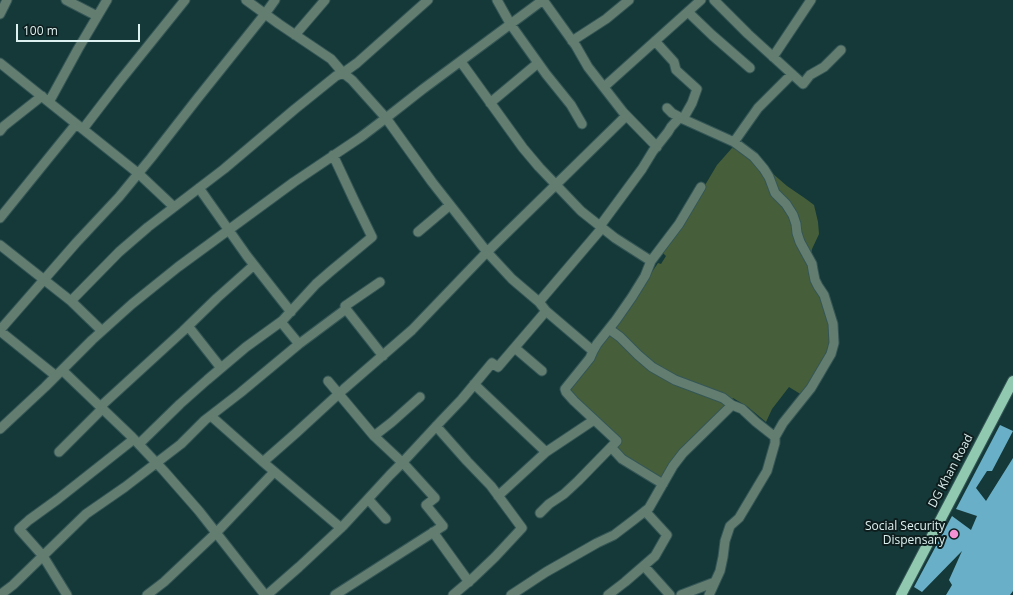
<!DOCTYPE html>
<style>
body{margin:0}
#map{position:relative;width:1013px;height:595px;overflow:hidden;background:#153939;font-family:"Open Sans",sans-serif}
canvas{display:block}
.scale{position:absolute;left:16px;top:24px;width:124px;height:18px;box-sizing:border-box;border:2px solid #def1f1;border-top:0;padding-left:5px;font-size:12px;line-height:14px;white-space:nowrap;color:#def1f1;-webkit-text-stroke:3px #0e1d1d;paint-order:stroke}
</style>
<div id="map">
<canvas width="1013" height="595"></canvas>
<div class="scale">100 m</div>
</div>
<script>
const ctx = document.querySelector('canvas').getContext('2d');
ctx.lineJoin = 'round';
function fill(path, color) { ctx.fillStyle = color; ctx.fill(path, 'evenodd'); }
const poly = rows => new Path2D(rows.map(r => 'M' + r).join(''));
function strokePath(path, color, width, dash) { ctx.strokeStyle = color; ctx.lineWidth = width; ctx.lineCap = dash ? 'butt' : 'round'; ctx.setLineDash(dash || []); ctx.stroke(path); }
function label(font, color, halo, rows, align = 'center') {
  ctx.font = font + ' "Open Sans",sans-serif'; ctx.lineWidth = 4; ctx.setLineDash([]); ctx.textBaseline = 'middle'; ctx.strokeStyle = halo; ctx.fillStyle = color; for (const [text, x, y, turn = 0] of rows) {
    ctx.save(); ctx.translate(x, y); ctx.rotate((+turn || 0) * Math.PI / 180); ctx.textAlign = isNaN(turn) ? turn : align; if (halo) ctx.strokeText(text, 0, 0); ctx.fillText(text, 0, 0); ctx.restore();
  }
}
const green = poly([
 [732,148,736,149,764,166,787,186,806,199,814,205,818,222,819,234,812,249,809,267,822,297,827,313,831,344,822,362,802,395,789,387,772,409,766,422,748,407,733,398,716,417,674,459,661,478,626,459,616,447,621,441,567,390,646,281,658,263,661,264,666,256,663,253,692,207,717,165]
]);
const building = poly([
 [1000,425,1013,431,992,471,987,471,976,488,986,501,1013,458,1013,591,1010,595,946,595,952,585,949,580,962,551,922,592,914,587,952,516,971,530,977,516,956,509]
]);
const minor = poly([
 [66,0,97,16],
 [246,0,279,24,331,59,343,73,352,80,386,118,432,182,487,252,512,279,539,302,546,311,593,351],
 [497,0,511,25,546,74,571,105,582,124],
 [714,0,748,34,803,84,810,75,824,67,841,50],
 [688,12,712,35,750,68],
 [0,14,7,0],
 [295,35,325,0],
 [572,41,606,19,629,0],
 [655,41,674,62,676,70,697,89,692,103,683,119],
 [773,57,811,0],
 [461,62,523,148,539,167,581,211,615,238,651,261],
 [0,63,139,174,174,207],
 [604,87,701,0],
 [49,102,78,49,107,0],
 [490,103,538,63],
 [667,108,672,113,683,119,734,142,754,157,764,169,769,177,775,193,786,204,793,215,796,224,797,233,800,242,812,264,813,270,815,280,818,286,824,295,833,324,834,343,831,354,811,388,783,423,775,437,775,443,767,471,739,518,730,526,725,541,723,557,720,571,709,595],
 [83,129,119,82,185,0],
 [0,131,4,126,42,96],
 [734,142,758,108,792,74],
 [199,188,247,256,276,293,291,312],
 [0,218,76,124],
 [600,226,642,169,653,151,668,132,671,127,680,117],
 [418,232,450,205],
 [0,245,71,301,102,331],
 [380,282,345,306,346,309,383,356],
 [71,301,119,252,148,227,224,169,295,109,336,76,343,73,357,63,428,0],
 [539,302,602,228],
 [281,322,299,344],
 [188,326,221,368],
 [609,329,620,337,638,355,652,367,675,380,723,398,732,405,742,409,756,422,775,437],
 [0,330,76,243,119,197,151,158,197,99,265,14,275,0],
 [0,331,56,376],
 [515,348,542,371],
 [62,370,132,437,164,471,199,511,265,595],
 [328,381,374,436,405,465,435,498,426,505,443,526,335,595],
 [474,384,546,452],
 [101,406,183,331,217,298,254,265],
 [211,416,263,462,341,528],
 [436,426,467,461,491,486,522,528,495,557,473,578,453,595],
 [0,429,45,387,92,340,132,304,178,267,294,182,361,137,386,118,423,89,543,0,576,46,588,67,623,112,657,147],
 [374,436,392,422,420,397],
 [139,444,180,404,207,380,246,347,282,321,316,284,331,271,372,237,354,200,333,155],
 [611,447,622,459,663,484],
 [59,452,103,408],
 [263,462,296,433,344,389,412,330,483,256,626,116],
 [498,496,546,452,594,420],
 [368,499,386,519],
 [540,513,549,504,564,494,578,481,617,441,574,401,566,392,565,389,590,358,593,351,597,344,616,320,632,297,645,276,651,261,679,224,701,187],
 [433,532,469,582],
 [644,566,670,595],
 [0,595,13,585,86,514,125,487,181,444,205,420,240,393,299,344,346,309],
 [67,595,43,556,19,529,29,520,58,499,134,439],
 [147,595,164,582,216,533,274,472],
 [267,595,299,567,343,526,390,475,402,463,441,421,462,399,492,363,498,367,546,311],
 [511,595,546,572,597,543,614,535,635,519,649,508,673,466,683,453,732,405],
 [608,595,625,582,655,556,667,535,645,511],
 [681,595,715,582]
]);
const major = poly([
 [901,595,1013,381]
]);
const markers = [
 [954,534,5,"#f491d4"]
];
const streetNames = [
 ["DG Khan Road",951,471,-62]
];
const poiNames = [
 ["Social Security",945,527],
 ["Dispensary",945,541]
];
fill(green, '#465f3a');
fill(building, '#69afc8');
strokePath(minor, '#355656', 11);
strokePath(major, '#355656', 12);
strokePath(minor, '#637e71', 9);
strokePath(major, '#91c9b0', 10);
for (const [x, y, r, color] of markers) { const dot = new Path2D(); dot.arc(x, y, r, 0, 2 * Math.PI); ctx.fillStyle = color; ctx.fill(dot); strokePath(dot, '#0e1d1d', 1.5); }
label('12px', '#def1f1', '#0e1d1d', streetNames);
label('12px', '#def1f1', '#0e1d1d', poiNames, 'right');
</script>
